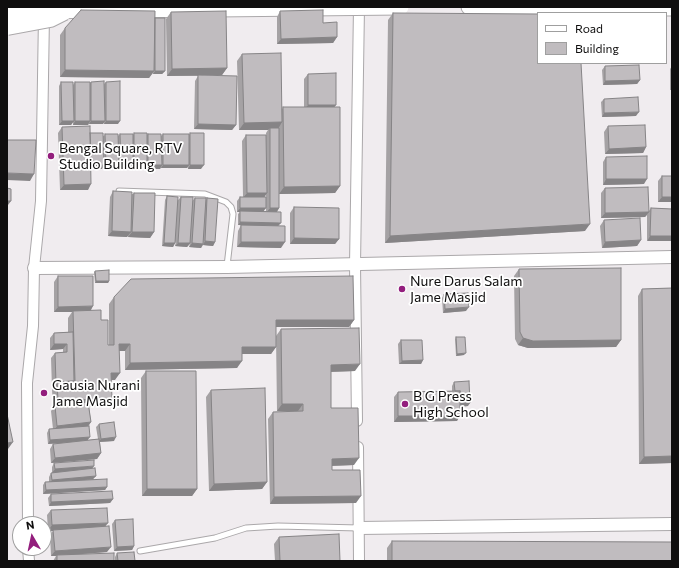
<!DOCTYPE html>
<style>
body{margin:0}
#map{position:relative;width:679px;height:568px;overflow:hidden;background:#f0ecef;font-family:Commissioner,sans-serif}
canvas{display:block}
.frame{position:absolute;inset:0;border:8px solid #0f0e0e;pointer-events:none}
.legend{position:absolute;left:537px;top:12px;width:130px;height:52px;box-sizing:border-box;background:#fff;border:1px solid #9f9f9f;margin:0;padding:5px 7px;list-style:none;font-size:12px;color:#0f0e0e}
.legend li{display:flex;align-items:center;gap:8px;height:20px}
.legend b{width:20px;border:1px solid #9f9f9f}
.north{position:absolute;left:12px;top:516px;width:40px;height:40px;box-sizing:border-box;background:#fff;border:1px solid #9f9f9f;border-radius:50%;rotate:351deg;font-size:11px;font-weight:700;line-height:16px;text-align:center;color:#0f0e0e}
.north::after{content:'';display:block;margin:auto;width:14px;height:18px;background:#931e7d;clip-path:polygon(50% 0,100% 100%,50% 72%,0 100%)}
</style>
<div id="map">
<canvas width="679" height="568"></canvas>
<div class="frame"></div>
<ul class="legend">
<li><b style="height:5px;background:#fff"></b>Road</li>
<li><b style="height:11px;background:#c0bcbf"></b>Building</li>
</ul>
<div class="north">N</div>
</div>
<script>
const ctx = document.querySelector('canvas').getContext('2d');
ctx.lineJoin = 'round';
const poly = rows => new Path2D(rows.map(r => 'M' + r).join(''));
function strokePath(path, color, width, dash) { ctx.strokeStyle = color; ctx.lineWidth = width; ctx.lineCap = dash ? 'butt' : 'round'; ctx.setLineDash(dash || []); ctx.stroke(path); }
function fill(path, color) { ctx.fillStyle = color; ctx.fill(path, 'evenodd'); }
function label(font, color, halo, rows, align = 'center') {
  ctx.font = font + ' Commissioner,sans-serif'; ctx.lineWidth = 3.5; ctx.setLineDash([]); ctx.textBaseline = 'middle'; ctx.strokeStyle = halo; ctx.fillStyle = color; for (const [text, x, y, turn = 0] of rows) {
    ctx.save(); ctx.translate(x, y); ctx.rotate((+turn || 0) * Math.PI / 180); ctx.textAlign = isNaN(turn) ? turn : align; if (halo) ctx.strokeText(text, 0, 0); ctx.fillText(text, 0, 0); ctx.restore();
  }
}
const service = poly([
 [119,191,205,194,226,202,231,207,233,214,227,266],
 [140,551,215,538,246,528,278,526,359,528]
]);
const minor = poly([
 [357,421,355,265,359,7],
 [358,447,359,561],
 [28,524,27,383,33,326,34,268,41,201,44,15],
 [28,548,29,561]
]);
const tertiary = poly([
 [34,268,227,267,672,257],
 [359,528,672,524]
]);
const primary = poly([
 [469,7,672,8]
]);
const primaryBridge = poly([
 [7,13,31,11,401,7]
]);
const motorwayBridge = poly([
 [7,26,50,18,64,11]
]);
const wall = poly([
 [280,11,323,23,337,37,333,43,277,44,277,17],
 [171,12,227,68,222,75,203,75,236,125,232,130,194,129,195,81,198,76,167,76,166,19],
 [393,13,585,231,385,243,388,20],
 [155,19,165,71,162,74,153,74,153,73,149,78,60,77,60,35,65,28],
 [242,54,282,109,283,107,304,107,304,79,308,74,335,107,340,186,335,193,279,194,279,208,277,212,281,248,237,247,238,231,241,225,238,225,238,214,240,212,237,212,237,201,240,197,243,197,242,141,246,135,266,140,266,133,268,130,239,130,237,61],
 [266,194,266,211,264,211,264,197],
 [605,66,640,80,637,84,603,85,602,70],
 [672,66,672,90,670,90,670,69],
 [61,82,73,85,75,82,90,83,91,82,104,84,106,82,118,124,104,124,104,122,103,124,89,124,89,123,88,125,73,125,73,122,71,125,59,125,59,86],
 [672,98,672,112,671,99],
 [604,99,636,116,602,117,601,102],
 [608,126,646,147,643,153,605,154,604,132],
 [62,127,104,136,105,134,118,136,120,134,133,135,134,133,147,135,148,134,161,136,163,134,189,135,190,133,201,169,188,169,188,167,187,168,161,168,161,167,160,169,146,169,146,167,145,169,132,169,132,167,131,168,118,169,118,167,117,169,103,169,103,167,102,169,91,169,88,190,60,190,58,133],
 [606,157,644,184,603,185,603,162],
 [662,176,672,176,672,202,658,202,658,181],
 [605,188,649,211,651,208,672,209,647,241,647,215,645,217,601,218,601,193],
 [113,191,132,195,134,193,154,232,150,238,128,237,128,235,127,237,108,236,110,197],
 [167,196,178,200,181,197,192,201,195,198,206,200,207,198,215,242,213,246,203,245,201,248,189,247,190,244,187,247,175,246,176,241,173,247,162,246,165,200],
 [294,207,339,239,335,244,290,244,290,213],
 [604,220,641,240,637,246,602,248,600,226],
 [519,269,621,340,616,347,528,348,518,345,515,339,514,276],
 [95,271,109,281,108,283,95,283,94,272],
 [58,276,90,310,101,320,108,345,109,345,109,304,114,297,354,320,349,327,276,327,276,347,271,354,242,354,237,368,125,370,125,351,119,351,115,380,111,380,107,406,89,406,91,422,88,427,88,440,98,439,96,427,99,424,114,441,100,442,101,453,97,459,51,463,50,449,53,444,58,443,48,444,47,433,49,429,53,429,51,411,54,407,53,407,52,389,51,358,55,353,63,352,63,349,50,350,50,338,54,333,68,332,68,318,72,312,54,312,54,282],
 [672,288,672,463,639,464,638,296,642,289],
 [444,294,466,311,443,313,442,298],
 [281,329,355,371,331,372,331,408,354,465,332,466,332,470,356,503,270,504,268,419,273,412,298,411,277,411,276,336],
 [456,337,464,355,456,356,455,339],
 [401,340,423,360,421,364,399,364,398,344],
 [146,371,197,489,192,496,142,496,141,378],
 [454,382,468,406,460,407,457,421,394,422,394,397,398,392,452,391,452,386],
 [211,390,267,482,262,489,209,491,206,397],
 [54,463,92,468,96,476,93,479,107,487,105,490,43,494,43,485,45,482,49,482,49,477,51,473,52,473,52,467],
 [51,494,113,499,110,503,49,506,48,498],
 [51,510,106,526,107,552,82,554,114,561,53,561,56,556,51,556,50,535,53,531,48,531,47,515],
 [115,520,134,546,132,550,114,551,112,524],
 [279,537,340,561,275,561,274,544],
 [392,541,672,561,387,561,387,548],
 [117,553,135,561,115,561,115,557]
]);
const shadedWall = poly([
 [337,37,333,43,277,44,281,39],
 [227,68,222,75,167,76,172,69],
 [65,70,154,71,149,78,60,77],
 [155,71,165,71,162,74,153,74],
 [640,80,637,84,603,85,605,81],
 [308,105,336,105,332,110,304,110],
 [639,112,636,116,602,117,604,113],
 [62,121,74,121,71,125,59,125],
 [75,121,90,121,88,125,73,125],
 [91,121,105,121,103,124,89,124],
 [106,121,120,121,118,124,104,124],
 [282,122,278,129,270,128,268,130,239,130,244,123],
 [198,124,236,125,232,130,194,129],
 [646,147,643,153,605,154,609,149],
 [104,165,102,169,89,169,91,166],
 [106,165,119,165,117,169,103,169],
 [121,165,133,165,131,168,118,169],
 [134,165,147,165,145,169,132,169],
 [148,165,162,165,160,169,146,169],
 [163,165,189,165,187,168,161,168],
 [190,165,204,165,201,169,188,169],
 [7,173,34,174,30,181,7,180],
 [606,179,647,179,644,184,603,185],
 [91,184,88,190,60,190,64,185],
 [340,186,335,193,279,194,284,187],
 [247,193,267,193,264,198,243,198],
 [662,197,672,197,672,202,658,202],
 [7,201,11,201,8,205,7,205],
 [240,208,266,208,263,212,240,211,240,212,237,212],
 [270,208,279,208,276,213,266,213],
 [649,212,645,217,601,218,605,213],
 [240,222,281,223,278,226,238,225],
 [590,224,585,231,385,243,390,236],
 [112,231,131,232,127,237,108,236],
 [132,232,154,232,150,238,128,237],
 [650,236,672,236,672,241,647,241],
 [294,238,339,239,335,244,290,244],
 [641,240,637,246,602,248,605,242],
 [205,241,215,242,213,246,203,245],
 [241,242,285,242,281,248,237,247],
 [164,243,175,243,173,247,162,246],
 [178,243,190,243,187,247,175,246],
 [192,243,203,244,201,248,189,247],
 [96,281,109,281,108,283,95,283],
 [93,306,90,312,73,311,72,312,54,312,58,307],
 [469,307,466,311,443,313,445,309],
 [276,320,354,320,349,327,271,327],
 [523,338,621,340,616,347,528,348,518,345],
 [54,344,67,344,63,349,50,350],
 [119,344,130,344,125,351,114,351],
 [242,347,276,347,271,354,237,354],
 [466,353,464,355,456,356,457,354],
 [423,360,421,364,399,364,402,361],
 [242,361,237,368,125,370,130,363],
 [360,364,355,371,326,372,331,365],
 [111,373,120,373,115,380,106,380],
 [112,399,107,406,55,407,55,406,54,407,53,407,58,400],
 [459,403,470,403,468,406,457,407],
 [282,404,303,404,298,411,277,411],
 [398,416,460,416,457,421,394,422],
 [91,422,87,427,54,431,57,426],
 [90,437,87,441,48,444,50,440],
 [116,437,114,441,98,442,101,439],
 [13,442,8,449,7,449,7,443],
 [101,453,97,459,51,463,55,458],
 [672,456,672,463,639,464,644,457],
 [359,458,354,465,327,466,332,459],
 [94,466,92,469,52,473,55,469],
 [96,476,93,479,49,484,52,480],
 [267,482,262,489,209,491,214,484],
 [107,487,105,490,43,494,46,490],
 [147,489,197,489,192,496,142,496],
 [361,496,356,503,270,504,274,497],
 [113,499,110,503,49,506,51,502],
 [108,523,104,528,53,530,53,531,48,531,52,525],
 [134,546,132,550,114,551,117,547],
 [111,547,107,552,57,556,57,555,56,556,51,556,55,551]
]);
const building = poly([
 [81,10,155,11,154,71,65,70,65,28,81,10],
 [323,10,323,23,337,22,337,37,281,39,280,11,323,10],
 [226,11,227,68,172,69,171,12,226,11],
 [393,13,538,14,538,63,581,63,590,224,390,236,393,13],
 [155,18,165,18,165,71,155,71,155,18],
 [281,53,282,122,244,123,242,54,281,53],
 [639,65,640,80,605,81,605,66,639,65],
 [336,73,336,105,308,105,308,74,336,73],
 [198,75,237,76,236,125,198,124,198,75],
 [104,81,105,121,91,121,91,82,104,81],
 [120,81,120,121,106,121,106,82,120,81],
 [61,82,73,82,74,121,62,121,61,82],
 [75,82,90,82,90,121,75,121,75,82],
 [638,97,639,112,604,113,604,99,638,97],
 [283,107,340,107,340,186,284,187,283,107],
 [645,125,646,147,609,149,608,126,645,125],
 [90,126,91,184,64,185,62,127,90,126],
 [270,128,279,128,279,208,270,208,270,128],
 [90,133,103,133,104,165,91,166,90,133],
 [134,133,147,133,147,165,134,165,134,133],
 [190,133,204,133,204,165,190,165,190,133],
 [105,134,118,134,119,165,106,165,105,134],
 [120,134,133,134,133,165,121,165,120,134],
 [148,134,161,134,162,165,148,165,148,134],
 [163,134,189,134,189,165,163,165,163,134],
 [246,135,266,135,267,193,247,193,246,135],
 [7,140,36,140,34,174,7,173,7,140],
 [647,156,647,179,606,179,606,157,647,156],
 [662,176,672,176,672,197,662,197,662,176],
 [648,187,649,212,605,213,605,188,648,187],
 [7,188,11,189,11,201,7,201,7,188],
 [113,191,132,192,131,232,112,231,113,191],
 [134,193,155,193,154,232,132,232,134,193],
 [167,196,178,197,175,243,164,243,167,196],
 [181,197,193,197,190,243,178,243,181,197],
 [240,197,266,197,266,208,240,208,240,197],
 [195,198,206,198,203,244,192,243,195,198],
 [207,198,218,199,215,242,205,241,207,198],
 [294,207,339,208,339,239,294,238,294,207],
 [651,208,672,209,672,236,650,236,651,208],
 [240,211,281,212,281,223,240,222,240,211],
 [640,218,641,240,605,242,604,220,640,218],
 [241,225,285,226,285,242,241,242,241,225],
 [621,268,621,340,533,341,523,338,520,332,519,269,621,268],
 [109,270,109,281,96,281,95,271,109,270],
 [58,276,93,276,93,306,58,307,58,276],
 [353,276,354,320,276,320,276,347,242,347,242,361,130,363,130,344,119,344,120,373,111,373,112,399,58,400,57,382,75,381,73,311,101,310,101,320,108,320,108,345,114,345,114,297,131,279,353,276],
 [672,288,672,456,644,457,642,289,672,288],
 [468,293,469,307,445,309,444,294,468,293],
 [359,328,360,364,331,365,331,408,358,408,359,458,332,459,332,470,360,470,361,496,274,497,273,412,303,411,303,404,282,404,281,329,359,328],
 [73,332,74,381,57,382,56,383,55,353,67,352,67,344,54,344,54,333,73,332],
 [456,337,465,337,466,353,457,354,456,337],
 [401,340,422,340,423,360,402,361,401,340],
 [146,371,196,371,197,489,147,489,146,371],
 [469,381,470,403,460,403,460,391,455,391,454,382,469,381],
 [265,388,267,482,214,484,211,390,265,388],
 [460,391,460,416,398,416,398,392,460,391],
 [88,402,91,422,57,426,55,406,88,402],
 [7,414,13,442,7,443,7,414],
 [114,422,116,437,101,439,99,424,114,422],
 [89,426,90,437,50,440,49,429,89,426],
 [99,439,101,453,55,458,53,444,99,439],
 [94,460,94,466,55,469,54,463,94,460],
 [95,468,96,476,52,480,51,473,95,468],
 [107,479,107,487,46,490,45,482,107,479],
 [112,491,113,499,51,502,51,494,112,491],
 [107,508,108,523,52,525,51,510,107,508],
 [133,519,134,546,117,547,115,520,133,519],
 [109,526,111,547,55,551,53,530,109,526],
 [339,534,340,561,280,561,279,537,339,534],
 [392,541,672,542,672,561,392,561,392,541],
 [134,552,135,561,118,561,117,553,134,552],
 [114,553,114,561,57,561,57,555,114,553]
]);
const markers = [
 [51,156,4,"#931e7d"],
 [402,289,4,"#931e7d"],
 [44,393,4,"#931e7d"],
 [405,404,4,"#931e7d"]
];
const poiNames = [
 ["Bengal Square, RTV",59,148],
 ["Studio Building",59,164],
 ["Nure Darus Salam",410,281],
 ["Jame Masjid",410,297],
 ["Gausia Nurani",52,385],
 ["Jame Masjid",52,401],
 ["B G Press",413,396],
 ["High School",413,412]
];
strokePath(service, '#aba8aa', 7);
strokePath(minor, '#aba8aa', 12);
strokePath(tertiary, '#aba8aa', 14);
strokePath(primary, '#aba8aa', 17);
strokePath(service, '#fff', 5);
strokePath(minor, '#fff', 10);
strokePath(tertiary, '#fff', 12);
strokePath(primary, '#fff', 15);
strokePath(primaryBridge, '#aba8aa', 17, []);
strokePath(motorwayBridge, '#aba8aa', 20, []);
strokePath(primaryBridge, '#fff', 15);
strokePath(motorwayBridge, '#fff', 18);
fill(wall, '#a5a2a4');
fill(shadedWall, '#868486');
fill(building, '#c0bcbf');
strokePath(building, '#868486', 1);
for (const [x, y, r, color] of markers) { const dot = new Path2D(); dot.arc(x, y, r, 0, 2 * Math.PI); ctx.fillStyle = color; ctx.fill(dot); strokePath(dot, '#fff', 1.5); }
label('14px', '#0f0e0e', '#fff', poiNames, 'left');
</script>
